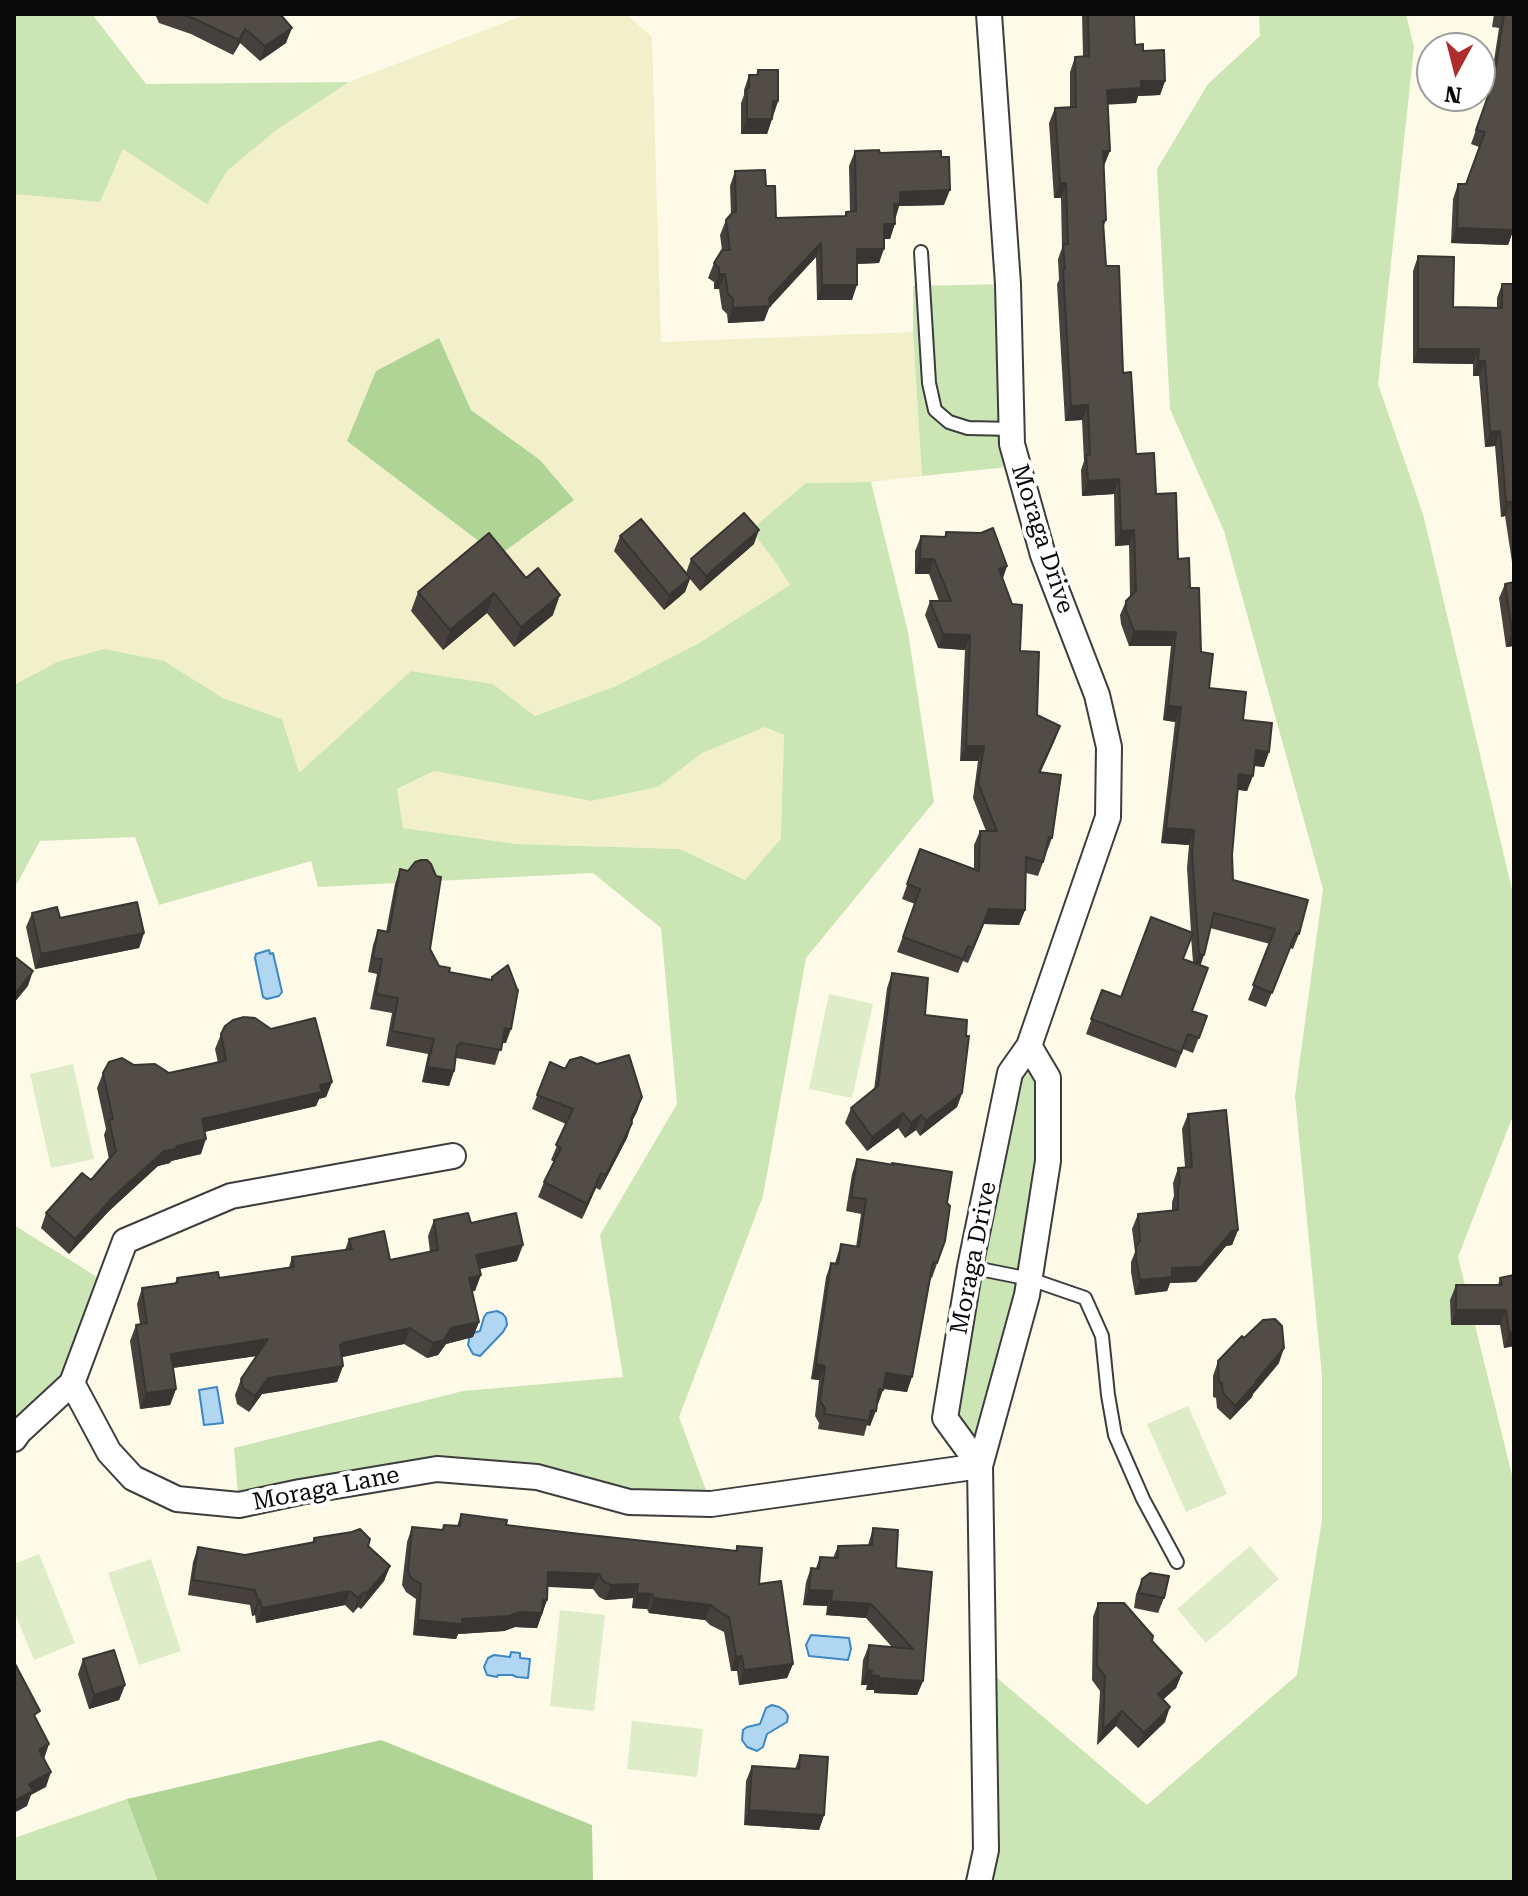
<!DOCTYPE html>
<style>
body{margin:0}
#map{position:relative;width:1528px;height:1896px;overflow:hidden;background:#fefae8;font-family:"Roboto Serif",serif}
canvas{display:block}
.frame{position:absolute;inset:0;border:16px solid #0a0a0a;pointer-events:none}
.north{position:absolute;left:1416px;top:32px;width:80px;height:80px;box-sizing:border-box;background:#fff;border:2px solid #9d9d9d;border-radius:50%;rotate:187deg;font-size:22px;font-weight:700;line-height:32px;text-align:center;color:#0a0a0a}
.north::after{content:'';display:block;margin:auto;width:28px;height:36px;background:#af2d2d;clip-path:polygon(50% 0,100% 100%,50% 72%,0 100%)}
</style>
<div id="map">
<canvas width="1528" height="1896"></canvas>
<div class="frame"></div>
<div class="north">N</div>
</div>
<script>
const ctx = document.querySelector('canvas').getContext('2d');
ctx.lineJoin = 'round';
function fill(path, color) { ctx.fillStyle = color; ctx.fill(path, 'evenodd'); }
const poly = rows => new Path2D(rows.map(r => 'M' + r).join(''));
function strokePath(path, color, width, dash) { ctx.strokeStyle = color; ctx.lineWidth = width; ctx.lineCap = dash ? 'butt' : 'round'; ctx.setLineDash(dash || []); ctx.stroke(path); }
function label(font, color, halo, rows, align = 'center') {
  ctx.font = font + ' "Roboto Serif",serif'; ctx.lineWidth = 8; ctx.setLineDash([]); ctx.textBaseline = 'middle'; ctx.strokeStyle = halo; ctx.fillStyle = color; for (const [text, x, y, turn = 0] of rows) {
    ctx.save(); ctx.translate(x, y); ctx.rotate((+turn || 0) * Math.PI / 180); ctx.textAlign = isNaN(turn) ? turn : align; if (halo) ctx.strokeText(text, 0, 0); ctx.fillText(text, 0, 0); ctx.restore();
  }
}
const farmland = poly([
 [527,14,626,14,652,37,661,342,913,332,922,476,871,482,806,483,775,561,791,585,701,642,616,686,535,716,493,684,411,671,298,774,282,719,223,698,164,661,57,662,14,685,14,194,100,202,123,148,207,203,227,171,275,131,349,82],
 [439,339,471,410,540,460,376,371],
 [765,727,784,735,782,839,745,880,680,849,517,844,403,828,397,789,434,771,591,801,658,787,702,753]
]);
const green = poly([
 [14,14,92,14,146,84,349,82,275,131,227,171,207,204,123,149,100,202,14,194],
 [1259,14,1406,14,1414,47,1378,384,1423,514,1514,898,1514,1113,1458,1257,1514,1483,1514,1882,976,1882,983,1666,1147,1805,1297,1675,1322,1520,1322,1376,1295,1096,1323,889,1224,531,1170,409,1157,169,1208,84,1260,36],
 [1008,284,1018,466,922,476,913,332,913,286],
 [871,482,908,632,934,802,806,958,763,1196,679,1417,711,1504,437,1469,239,1505,234,1448,463,1391,623,1377,600,1235,677,1104,661,928,593,873,318,887,311,861,159,905,135,837,40,841,14,889,14,685,57,662,104,649,164,661,223,698,282,719,299,773,411,671,493,684,535,716,616,686,701,642,790,585,775,561,751,530,806,483],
 [765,727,784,735,781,839,745,880,680,849,517,844,403,828,397,789,434,771,591,801,658,787,702,753],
 [1029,1046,1048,1078,1048,1161,980,1466,945,1418,970,1267],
 [14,1225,108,1284,72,1383,14,1439],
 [127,1799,158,1882,14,1882,14,1838]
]);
const forest = poly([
 [439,338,471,410,540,460,574,500,501,554,480,542,347,441,376,371],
 [381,1740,592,1825,593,1882,158,1882,127,1799]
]);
const pitch = poly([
 [829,994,873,1004,852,1098,809,1089],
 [73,1064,94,1159,51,1168,30,1074],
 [1188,1406,1227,1494,1186,1512,1147,1424],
 [1250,1546,1279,1579,1206,1643,1177,1609],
 [39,1554,75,1643,34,1660,14,1611,14,1564],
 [151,1559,181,1651,139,1665,108,1573],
 [560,1610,605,1615,594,1711,550,1706],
 [632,1721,703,1729,697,1777,627,1769]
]);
const water = poly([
 [269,950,270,954,273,953,282,992,279,996,267,999,263,997,255,958,256,954,269,950],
 [497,1311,503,1314,506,1318,507,1325,503,1332,480,1356,473,1354,468,1345,470,1334,480,1331,484,1317,487,1313,497,1311],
 [217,1387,223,1423,204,1425,199,1390,217,1387],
 [811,1635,849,1638,851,1649,848,1660,809,1656,806,1645,811,1635],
 [511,1652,520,1653,520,1658,530,1659,528,1678,517,1677,512,1675,498,1675,497,1677,487,1675,484,1667,488,1658,494,1655,510,1657,511,1652],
 [772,1705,779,1707,785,1711,788,1716,787,1722,767,1734,763,1747,757,1751,747,1747,742,1740,743,1730,747,1727,760,1724,766,1708,772,1705]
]);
const service = poly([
 [921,252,929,383,935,410,949,422,968,428,1012,429],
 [970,1267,1030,1279,1085,1298,1102,1336,1108,1395,1115,1435,1143,1499,1177,1562]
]);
const minor = poly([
 [453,1156,231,1196,125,1241,72,1383,109,1452,133,1478,177,1499,239,1505,300,1492,437,1469,537,1477,629,1502,711,1504,980,1466],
 [14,1439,19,1432,72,1383],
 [980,1466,945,1418,970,1267,1010,1073,1029,1046,1108,817,1109,747,1097,695,1043,555,1012,444,1008,284,989,14],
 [979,1882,986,1850,980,1466,1027,1295,1048,1161,1048,1078,1029,1046]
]);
const wall = poly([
 [155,14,280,14,286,43,260,61,240,43,233,55,191,34,159,23],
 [1082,14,1134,14,1135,45,1143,51,1165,81,1160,95,1138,96,1136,103,1108,104,1104,166,1106,220,1103,228,1106,266,1136,454,1156,494,1178,559,1190,588,1201,652,1209,688,1243,720,1264,767,1254,766,1247,791,1238,790,1232,855,1233,880,1299,934,1293,949,1290,948,1266,1007,1248,1000,1270,944,1210,928,1200,965,1192,1011,1207,1016,1193,1053,1183,1049,1176,1068,1086,1034,1102,990,1121,997,1191,932,1187,868,1189,845,1161,843,1175,722,1163,720,1171,646,1129,646,1121,624,1120,615,1126,601,1130,596,1129,545,1115,546,1114,494,1082,496,1081,470,1084,461,1082,420,1065,421,1057,284,1059,280,1058,259,1062,248,1061,198,1054,198,1049,123,1055,108,1070,107,1070,72,1075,57,1083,56],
 [1191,937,1193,962,1183,959],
 [1494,14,1514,14,1514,228,1508,245,1451,243,1453,199,1458,184,1466,184,1479,147,1471,144,1489,93,1499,28,1492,27],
 [758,70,778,101,767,134,741,134,741,103,744,95,744,90,749,75,756,75],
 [855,151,880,153,944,205,899,206,890,239,884,239,879,263,857,264,852,300,817,300,816,257,769,308,764,321,728,323,727,314,722,309,719,289,714,289,714,282,708,278,714,263,722,250,720,235,726,220,731,215,730,186,735,171,766,186,776,218,844,217,846,212,850,211,849,166],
 [1418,256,1453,307,1497,308,1497,298,1502,284,1514,284,1514,575,1505,516,1501,517,1495,446,1485,447,1479,376,1473,376,1473,364,1413,363,1413,271],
 [946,532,1007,566,1003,578,1037,715,1060,726,1040,772,1052,838,1038,876,1026,873,1025,910,1019,925,984,924,968,963,963,961,958,973,897,952,915,904,902,899,920,849,974,869,974,845,980,831,986,831,973,798,978,761,960,761,965,650,938,648,925,615,930,601,939,601,929,574,915,574,915,551,921,536,944,537],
 [489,533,553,615,514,647,487,613,443,650,411,611,418,592],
 [620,536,686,573,691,559,754,544,700,591,690,579,685,592,664,610,614,551],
 [1514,582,1514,646,1506,647,1499,598,1505,584],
 [400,869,430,949,439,966,449,972,506,1043,502,1043,495,1065,456,1058,454,1071,449,1086,422,1082,428,1054,386,1046,392,1013,370,1009,377,974,368,972,373,945,378,930,386,932,395,884],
 [32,913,144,933,139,948,35,969,26,927],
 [892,973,925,1015,962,1093,957,1107,920,1136,916,1130,905,1138,898,1128,867,1151,845,1123,851,1108,874,1090,887,988],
 [221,1034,332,1082,326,1097,319,1099,316,1106,204,1132,201,1154,171,1161,170,1163,158,1166,109,1211,69,1254,41,1228,46,1213,91,1180,109,1159,104,1135,106,1129,97,1088,103,1073,134,1065,169,1073,218,1063,215,1049],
 [550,1062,642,1097,632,1122,627,1138,600,1190,596,1188,582,1219,538,1197,544,1182,554,1162,551,1160,566,1124,532,1109],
 [1188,1114,1238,1230,1232,1245,1226,1246,1196,1282,1170,1283,1167,1291,1135,1295,1131,1272,1131,1262,1135,1252,1132,1229,1138,1214,1172,1211,1172,1202,1174,1196,1173,1183,1178,1168,1185,1167,1182,1129],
 [857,1159,892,1165,892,1163,947,1203,945,1241,932,1278,930,1277,907,1392,883,1389,878,1404,877,1404,870,1426,867,1425,864,1436,818,1429,819,1423,815,1416,819,1380,811,1379,826,1277,831,1263,835,1263,841,1244,856,1247,861,1214,846,1211,852,1174],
 [434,1220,471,1223,517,1261,479,1269,475,1291,472,1291,479,1322,473,1337,446,1344,438,1355,427,1358,404,1344,342,1357,343,1366,337,1382,262,1394,249,1412,237,1404,235,1395,241,1379,257,1356,173,1368,176,1389,170,1405,140,1409,130,1341,136,1325,140,1324,137,1304,142,1288,175,1283,177,1278,219,1278,289,1267,292,1257,345,1250,349,1239,390,1260,430,1252,428,1236],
 [1500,1278,1514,1346,1504,1348,1500,1325,1451,1325,1450,1300,1456,1285,1498,1285],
 [1218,1361,1279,1363,1253,1394,1252,1397,1230,1420,1217,1408,1216,1398,1213,1397,1213,1376],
 [461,1514,506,1525,735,1551,737,1546,759,1584,793,1664,787,1678,739,1685,737,1671,731,1671,724,1632,710,1625,705,1620,649,1613,647,1609,632,1608,633,1598,605,1600,599,1597,593,1589,548,1587,547,1600,537,1628,515,1627,504,1631,458,1634,456,1639,413,1635,416,1599,406,1592,402,1585,407,1542,412,1527,442,1530,444,1525,457,1526],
 [873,1528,896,1568,923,1681,917,1695,874,1693,874,1690,866,1690,867,1685,861,1685,863,1660,869,1645,892,1647,866,1618,826,1615,827,1606,803,1605,806,1582,811,1568,816,1568,820,1557,833,1558,838,1546,868,1545],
 [314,1538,368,1546,390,1566,384,1581,361,1609,358,1607,353,1613,345,1605,256,1623,255,1615,252,1616,250,1605,188,1595,193,1562,198,1547,245,1555,312,1543],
 [1142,1579,1164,1598,1158,1613,1134,1608,1136,1594],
 [1098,1603,1152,1641,1182,1673,1176,1688,1163,1699,1165,1722,1138,1748,1116,1726,1097,1745,1100,1691,1092,1680,1093,1617],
 [83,1659,125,1685,119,1700,89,1709,78,1674],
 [800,1755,824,1815,819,1830,744,1825,746,1781,752,1766,795,1769]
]);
const shadedWall = poly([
 [292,28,286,43,260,61,265,46],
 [245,29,240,43,233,55,239,40],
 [1141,81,1165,81,1160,95,1138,96,1136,103,1102,105,1107,90],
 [773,101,778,101,773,116],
 [747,119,772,119,767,134,741,134],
 [1103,151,1110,151,1104,166],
 [1060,183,1066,183,1061,198,1054,198],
 [950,190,944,205,899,206,895,218,889,219,900,192],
 [884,224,895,224,890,239,878,239],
 [1457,228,1514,228,1508,245,1451,243],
 [821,243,816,257,769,308,764,321,728,323,733,308,769,298],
 [857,249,884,249,879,263,851,264],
 [719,274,725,274,719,289,714,289],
 [822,285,857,285,852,300,817,300],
 [1418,349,1479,349,1473,364,1413,363],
 [1478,361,1485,361,1479,376,1473,376],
 [1088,405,1082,420,1065,421,1071,406],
 [1500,431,1495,446,1485,447,1490,432],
 [1119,479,1114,494,1082,496,1088,481],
 [1506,502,1511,502,1505,516,1501,517],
 [759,530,754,544,700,591,706,576],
 [1134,530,1129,545,1115,546,1121,531],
 [920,559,934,559,929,574,915,574],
 [1007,566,1002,580,999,569],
 [690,578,685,592,664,610,669,595],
 [494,593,487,613,443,650,450,630],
 [560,595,553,615,514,647,521,627],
 [1134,631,1176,632,1171,646,1129,646],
 [1512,632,1514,632,1514,646,1506,647],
 [943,634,970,635,965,650,938,648],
 [1168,706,1181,707,1175,722,1163,720],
 [1060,726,1055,740,1034,787,1039,772],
 [966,746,984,746,978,761,960,761],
 [1256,750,1269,752,1264,767,1250,765],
 [1239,774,1253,776,1247,791,1234,789],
 [1166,828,1194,830,1189,845,1161,843],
 [989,909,1025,910,1019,925,984,924,968,963],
 [144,933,139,948,35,969,41,954],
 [1199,954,1204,955,1199,970,1193,969],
 [33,971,28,986,14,1003,14,995],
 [505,1028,511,1029,506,1043,500,1043],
 [427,1067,454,1071,449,1086,422,1082],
 [332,1082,326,1097,319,1099,316,1106,196,1134,202,1119],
 [962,1093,957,1107,920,1136,926,1121],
 [642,1097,637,1112,625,1134,631,1119],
 [903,1113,898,1128,867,1151,872,1137],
 [921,1115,916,1130,905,1138,911,1123],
 [632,1123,627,1138,600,1190,606,1175],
 [206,1139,201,1154,171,1161,170,1163,158,1166,109,1211,69,1254,75,1239,114,1196,164,1151,177,1146],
 [601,1173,596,1188,582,1219,587,1204],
 [1238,1230,1232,1245,1226,1246,1196,1282,1170,1283,1167,1291,1135,1295,1140,1280,1172,1268,1232,1231],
 [523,1245,517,1261,470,1271,476,1255],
 [481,1275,475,1291,464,1293,469,1278],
 [1456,1310,1506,1310,1500,1325,1451,1325],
 [479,1322,473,1337,446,1344,438,1355,427,1358,433,1343,451,1328],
 [410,1328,404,1344,338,1358,340,1345,342,1343],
 [1514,1332,1514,1346,1504,1348,1509,1333],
 [268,1339,263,1355,165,1369,171,1354],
 [1284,1348,1279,1363,1253,1394,1252,1397,1230,1420,1235,1406],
 [816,1364,825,1366,819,1380,811,1379],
 [343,1366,337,1382,262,1394,249,1412,255,1396,268,1378],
 [886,1373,912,1377,907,1392,880,1388],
 [176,1389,170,1405,140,1409,146,1393],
 [879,1389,883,1390,878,1404,874,1404],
 [871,1410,876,1411,870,1426,867,1425],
 [390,1566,384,1581,361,1609,366,1594],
 [548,1572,599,1574,593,1589,543,1586],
 [638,1584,633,1598,605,1600,611,1585],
 [809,1590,832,1591,827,1606,803,1605],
 [350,1591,345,1605,256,1623,262,1608],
 [364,1592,358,1607,353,1613,358,1598],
 [637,1593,652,1594,647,1609,632,1608],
 [654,1598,711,1605,705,1620,649,1613],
 [260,1600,255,1615,252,1616,258,1601],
 [543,1600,547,1600,537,1628,515,1627,504,1631,458,1634,456,1639,413,1635,418,1620,462,1619],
 [831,1601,871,1604,866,1618,826,1615],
 [742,1656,737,1671,731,1671,736,1657],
 [793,1664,787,1678,739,1685,744,1670],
 [867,1670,872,1671,867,1685,861,1685],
 [1182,1673,1176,1688,1153,1709,1158,1694],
 [871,1675,879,1676,874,1690,866,1690],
 [879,1678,923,1681,917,1695,874,1693],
 [125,1685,119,1700,89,1709,94,1695],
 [1170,1707,1165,1722,1138,1748,1144,1733],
 [1122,1711,1116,1726,1097,1745,1103,1730],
 [49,1744,44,1759,39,1750],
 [51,1772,46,1787,31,1795,27,1806,14,1813,14,1801,29,1784],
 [749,1810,824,1815,819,1830,744,1825]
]);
const building = poly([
 [181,14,280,14,292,28,265,46,245,29,239,40,197,20,181,14],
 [1088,14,1134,14,1135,45,1143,44,1143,51,1164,50,1165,81,1141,81,1141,88,1107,90,1110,151,1103,151,1106,220,1103,221,1106,266,1119,266,1123,373,1131,372,1136,454,1154,453,1156,494,1176,493,1178,559,1189,558,1190,588,1199,588,1201,652,1213,654,1209,688,1246,692,1243,720,1272,723,1269,752,1256,750,1253,776,1239,774,1232,855,1233,880,1308,900,1299,934,1296,933,1272,993,1253,985,1275,929,1214,913,1204,955,1199,954,1192,853,1194,830,1166,828,1181,707,1168,706,1176,632,1134,631,1126,610,1126,601,1136,591,1134,530,1121,531,1119,479,1088,481,1086,455,1090,455,1088,405,1071,406,1063,270,1065,269,1063,245,1068,244,1066,183,1060,183,1055,108,1076,107,1075,57,1089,56,1088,14],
 [1504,14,1514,14,1514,228,1513,230,1457,228,1458,184,1466,184,1485,132,1476,130,1494,79,1504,14],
 [758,70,778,70,778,101,773,101,772,119,747,119,747,88,749,88,749,75,758,75,758,70],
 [879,150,880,153,941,151,941,157,949,157,950,190,900,192,900,204,894,204,895,224,884,224,884,249,857,249,857,285,822,285,821,243,769,298,770,306,733,308,733,299,728,294,725,274,719,274,719,268,714,263,722,250,730,250,726,220,733,212,736,212,735,171,765,170,766,186,775,186,776,218,846,216,846,212,856,211,855,151,879,150],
 [1418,256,1454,257,1453,307,1502,308,1502,284,1514,284,1514,524,1511,502,1506,502,1500,431,1490,432,1485,361,1478,361,1479,349,1418,349,1418,256],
 [744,513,759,530,706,576,691,559,744,513],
 [641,519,690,578,669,595,620,536,641,519],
 [993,528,1007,566,999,569,1012,604,1022,605,1020,651,1039,652,1037,715,1060,726,1039,772,1061,775,1052,838,1049,837,1043,862,1026,857,1025,910,989,909,973,948,968,946,963,959,903,937,920,889,907,884,920,849,979,871,980,831,997,831,978,783,984,746,966,746,970,635,943,634,930,601,951,601,934,559,920,559,921,536,946,537,946,532,981,533,993,528],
 [489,533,526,578,538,568,560,595,521,627,494,593,450,630,418,592,489,533],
 [1514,582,1514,632,1512,632,1505,584,1514,582],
 [421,860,427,860,431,864,436,876,441,877,430,949,439,966,450,968,449,972,492,980,492,977,508,965,517,989,518,990,511,1029,505,1028,501,1050,461,1043,457,1046,454,1071,427,1067,434,1039,392,1031,398,998,376,994,382,959,373,958,378,930,389,932,400,869,408,871,415,862,421,860],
 [137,902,144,933,41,954,32,913,57,907,60,918,137,902],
 [1151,917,1193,933,1183,959,1208,968,1192,1011,1207,1016,1199,1038,1188,1034,1181,1053,1091,1019,1102,990,1121,997,1151,917],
 [14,956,33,971,14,995,14,956],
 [892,973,928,978,925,1015,967,1020,966,1036,969,1036,962,1093,926,1121,921,1115,911,1123,903,1113,872,1137,851,1108,878,1086,892,973],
 [244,1017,255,1018,271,1029,315,1018,332,1082,320,1085,322,1092,202,1119,206,1139,177,1146,175,1149,164,1151,114,1196,75,1239,46,1213,82,1173,91,1180,116,1151,109,1120,113,1119,103,1073,109,1062,122,1058,134,1065,155,1064,169,1073,224,1061,226,1060,221,1034,225,1026,233,1020,244,1017],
 [629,1055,642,1097,631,1119,632,1123,606,1175,601,1173,587,1204,544,1182,561,1148,556,1145,573,1109,537,1095,550,1062,565,1069,570,1060,581,1057,597,1064,629,1055],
 [1226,1110,1238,1230,1232,1231,1201,1267,1172,1268,1172,1277,1140,1280,1136,1258,1136,1247,1140,1241,1138,1214,1178,1210,1178,1188,1180,1182,1178,1168,1192,1167,1188,1114,1226,1110],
 [857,1159,894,1165,892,1163,952,1172,947,1203,950,1206,945,1241,937,1263,933,1262,912,1377,886,1373,883,1390,879,1389,876,1411,871,1410,869,1421,824,1414,825,1408,820,1401,825,1366,816,1364,831,1263,838,1264,841,1244,859,1247,866,1199,851,1197,857,1159],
 [468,1213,471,1223,516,1213,523,1245,476,1255,481,1275,469,1278,479,1322,451,1328,444,1340,433,1343,410,1328,342,1343,343,1345,340,1345,343,1366,268,1378,255,1396,243,1388,241,1379,268,1339,171,1354,176,1389,146,1393,136,1325,147,1323,142,1288,178,1283,177,1278,218,1272,219,1278,294,1267,292,1257,352,1249,349,1239,384,1231,390,1260,438,1250,434,1220,468,1213],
 [1514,1275,1514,1332,1509,1333,1506,1310,1456,1310,1456,1285,1502,1285,1500,1278,1514,1275],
 [1275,1319,1282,1326,1284,1348,1256,1381,1257,1382,1235,1406,1223,1393,1222,1383,1219,1382,1218,1361,1242,1336,1244,1338,1263,1320,1275,1319],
 [461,1514,507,1520,506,1525,580,1534,737,1551,737,1546,762,1548,759,1584,781,1581,793,1664,744,1670,742,1656,736,1657,729,1617,716,1610,711,1605,654,1598,652,1594,637,1593,638,1584,611,1585,604,1582,599,1574,548,1572,547,1600,543,1600,542,1613,520,1612,509,1616,462,1619,462,1624,418,1620,421,1584,411,1578,408,1571,412,1527,443,1530,444,1525,460,1526,461,1514],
 [873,1528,898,1530,896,1568,932,1572,923,1681,879,1678,879,1676,871,1675,872,1671,867,1670,869,1645,913,1649,871,1604,831,1601,832,1591,809,1590,811,1568,819,1569,820,1557,838,1558,838,1546,872,1545,873,1528],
 [360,1529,370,1539,368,1546,390,1566,366,1594,364,1592,358,1598,350,1591,262,1608,260,1600,258,1601,255,1590,193,1580,198,1547,245,1555,315,1542,314,1538,352,1532,360,1529],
 [1150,1573,1169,1576,1164,1598,1139,1593,1142,1579,1150,1573],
 [1098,1603,1124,1603,1153,1636,1152,1641,1182,1673,1158,1694,1170,1707,1144,1733,1122,1711,1103,1730,1105,1676,1097,1666,1098,1603],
 [114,1650,125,1685,94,1695,83,1659,114,1650],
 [14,1662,40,1711,34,1715,49,1744,39,1750,51,1772,29,1784,33,1791,14,1801,14,1662],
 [800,1755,828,1757,824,1815,749,1810,752,1766,799,1769,800,1755]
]);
const streetNames = [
 ["Moraga Drive",1042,539,72],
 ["Moraga Drive",974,1258,-79],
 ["Moraga Lane",326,1489,-11]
];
fill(farmland, '#f1f0cb');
fill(green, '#cce5b5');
fill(forest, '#afd496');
fill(pitch, '#deecc7');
fill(water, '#b1d6f1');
strokePath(water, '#3d87c3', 2);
strokePath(service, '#3d3d3d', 16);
strokePath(minor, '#3d3d3d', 28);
strokePath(service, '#fff', 12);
strokePath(minor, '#fff', 24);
fill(wall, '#47413d');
fill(shadedWall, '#393532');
fill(building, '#524c47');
strokePath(building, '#393532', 2);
label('24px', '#0a0a0a', '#fff', streetNames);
</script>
